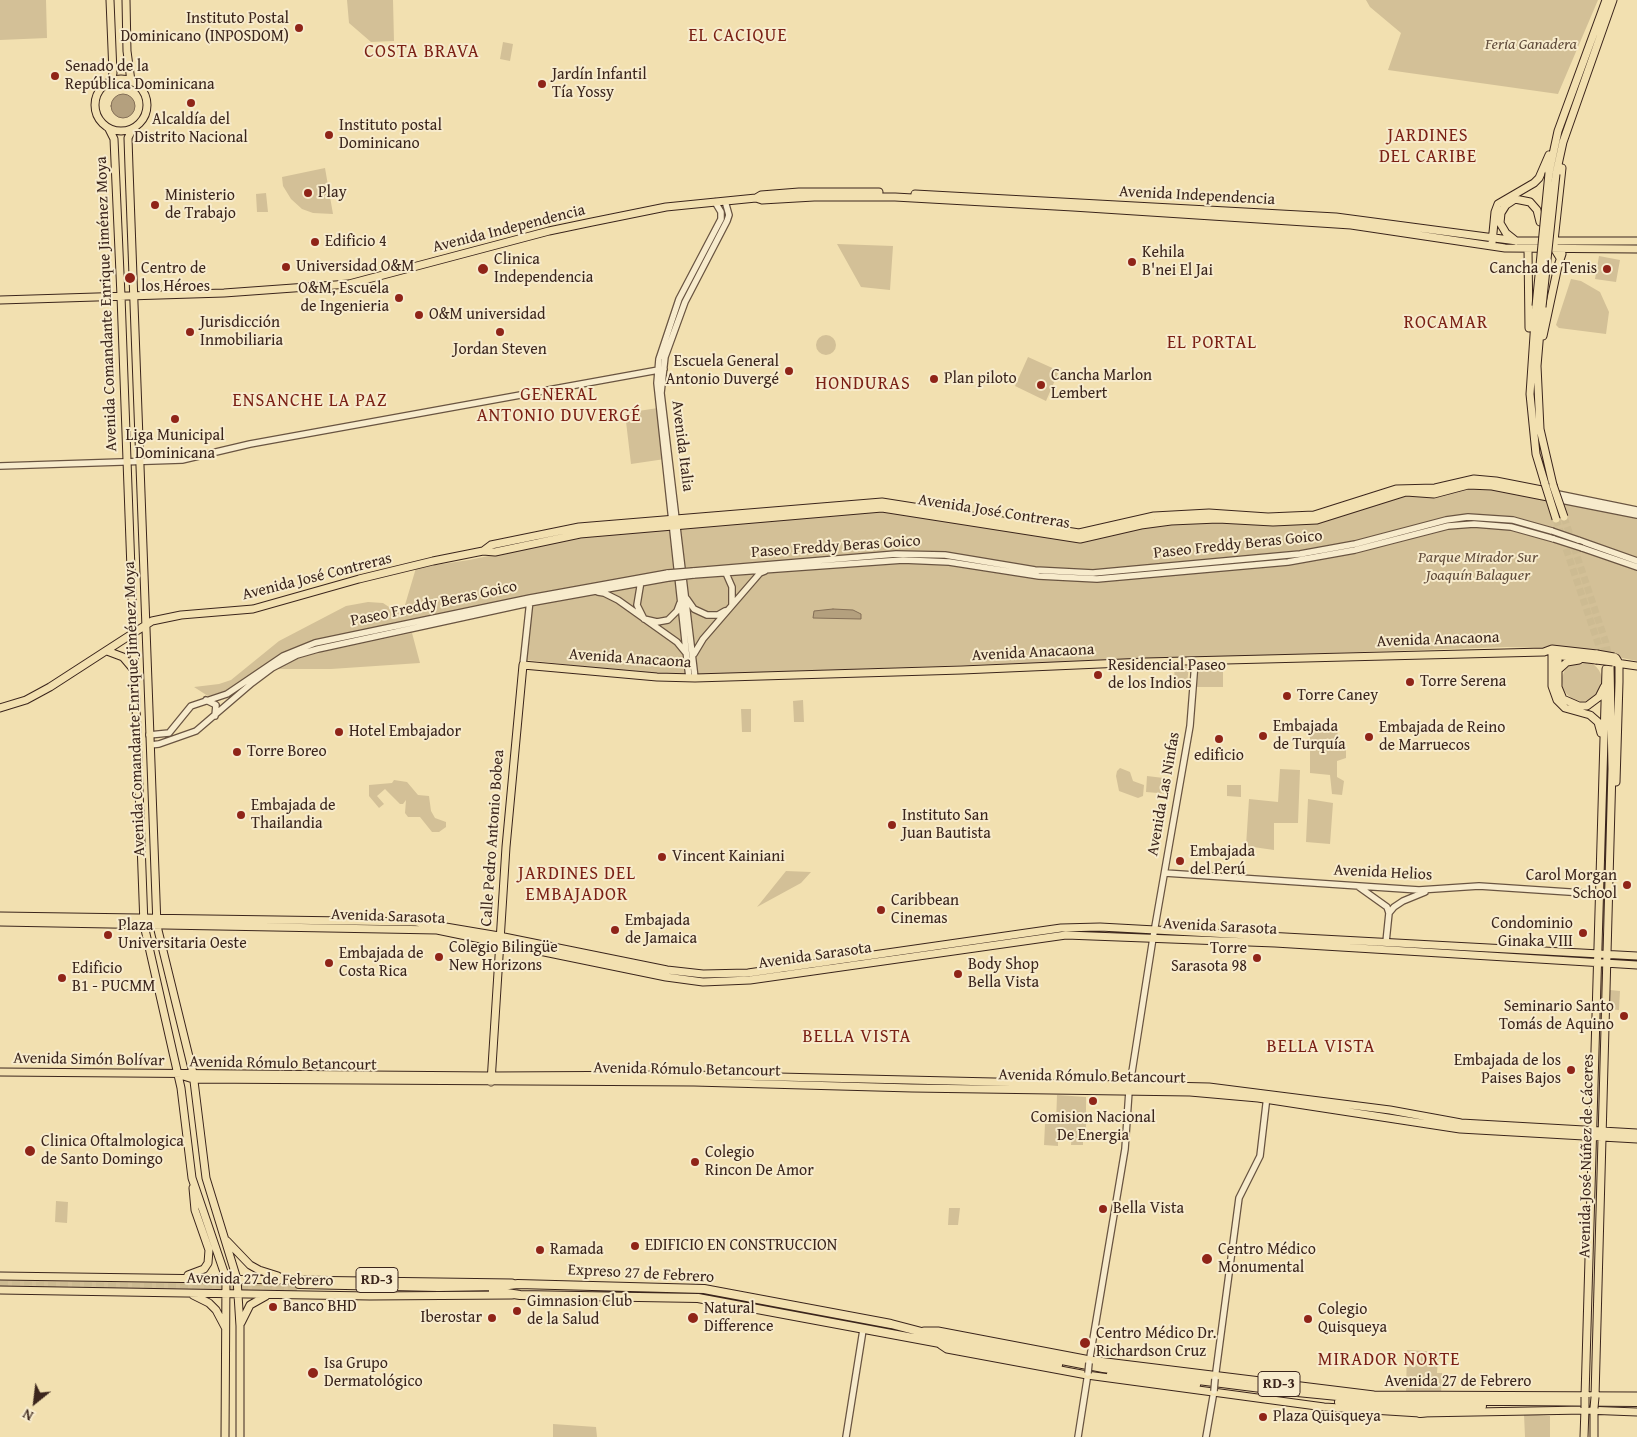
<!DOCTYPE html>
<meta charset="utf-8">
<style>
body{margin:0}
#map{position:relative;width:1637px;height:1437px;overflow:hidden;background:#f2e0b0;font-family:"Gentium Book Plus",serif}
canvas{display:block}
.north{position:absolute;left:10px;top:1377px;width:50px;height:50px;-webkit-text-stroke:4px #f7ebcc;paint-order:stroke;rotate:209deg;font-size:14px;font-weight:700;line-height:20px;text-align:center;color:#3b251c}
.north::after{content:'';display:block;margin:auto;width:18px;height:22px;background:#3b251c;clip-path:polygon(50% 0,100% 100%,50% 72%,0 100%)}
</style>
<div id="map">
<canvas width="1637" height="1437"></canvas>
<div class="north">N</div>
</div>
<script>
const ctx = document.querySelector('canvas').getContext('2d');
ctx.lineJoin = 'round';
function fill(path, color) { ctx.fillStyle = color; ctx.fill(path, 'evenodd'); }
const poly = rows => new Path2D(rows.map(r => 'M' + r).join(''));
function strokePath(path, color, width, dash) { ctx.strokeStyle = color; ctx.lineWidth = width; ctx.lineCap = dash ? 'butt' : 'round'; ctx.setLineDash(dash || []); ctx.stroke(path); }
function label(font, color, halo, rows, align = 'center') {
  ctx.font = font + ' "Gentium Book Plus",serif'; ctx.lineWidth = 4; ctx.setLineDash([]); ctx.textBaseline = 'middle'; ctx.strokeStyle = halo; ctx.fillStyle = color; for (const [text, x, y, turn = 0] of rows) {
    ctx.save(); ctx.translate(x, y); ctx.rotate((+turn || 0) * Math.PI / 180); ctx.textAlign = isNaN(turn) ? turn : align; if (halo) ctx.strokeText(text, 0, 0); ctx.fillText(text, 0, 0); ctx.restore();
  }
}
const green = poly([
 [0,0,46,0,47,38,0,40],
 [347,0,393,0,394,41,371,42,349,23],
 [1366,0,1598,0,1558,94,1388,70,1401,33,1370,7],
 [503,42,513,44,510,61,500,59],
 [325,168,333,214,313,213,302,209,291,199,283,186,282,177],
 [266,193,268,212,257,212,256,194],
 [837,244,893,246,890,290,861,287],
 [1599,256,1620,260,1616,282,1595,279],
 [1571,279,1581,281,1600,292,1609,312,1606,334,1559,328,1556,325],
 '816 345a10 10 0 1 1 20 0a10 10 0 1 1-20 0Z',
 [1028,357,1059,371,1046,401,1015,386],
 [658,408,665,459,631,464,625,413],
 [1481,487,1637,517,1637,661,1578,649,1507,647,673,675,642,673,527,660,532,596,291,650,268,663,225,693,208,696,194,687,219,684,231,680,279,641,346,606,368,602,383,603,389,607,405,605,416,568,469,560,584,536,882,510,1069,541,1158,524,1218,521,1255,524,1402,496],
 [412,633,420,663,331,669,275,669,303,656],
 '1562 681a20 20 0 1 1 40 0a20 20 0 1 1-40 0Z',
 [1198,664,1223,665,1223,687,1196,687],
 [1189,666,1187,683,1175,684,1174,667],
 [803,700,804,722,794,722,793,701],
 [741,709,751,709,751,732,742,732],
 [1310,726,1337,726,1338,739,1346,741,1346,758,1337,761,1337,777,1344,781,1342,795,1332,794,1330,775,1310,773],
 [1120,768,1130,772,1133,781,1144,785,1143,796,1138,798,1119,791,1116,776,1117,771],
 [1280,769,1300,770,1298,823,1274,823,1274,850,1246,846,1249,799,1278,802],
 [1147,776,1172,779,1170,794,1146,792],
 [394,780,407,782,418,795,429,796,431,811,435,818,446,822,446,827,439,832,432,832,420,817,408,817,405,813,406,800,403,804,400,804,385,789,377,796,384,804,379,808,369,796,369,785,392,783],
 [1227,785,1241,785,1241,797,1227,796],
 [1308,799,1333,803,1330,844,1306,842],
 [786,871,811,872,801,883,757,907],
 [1610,990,1620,991,1619,1010,1609,1009],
 [1057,1095,1086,1097,1086,1133,1083,1134,1083,1145,1071,1145,1072,1135,1068,1134,1067,1139,1058,1138,1058,1146,1044,1145,1045,1124,1056,1124],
 [56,1201,68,1202,67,1223,55,1222],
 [949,1208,960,1208,958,1225,948,1225],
 [0,1277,297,1281,297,1293,0,1289],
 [1407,1350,1442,1352,1442,1358,1438,1359,1437,1373,1442,1373,1441,1394,1406,1393],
 [1524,1414,1550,1416,1550,1437,1525,1437],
 [553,1424,596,1427,597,1437,553,1437]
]);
const water = poly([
 '111 106a12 12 0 1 1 24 0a12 12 0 1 1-24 0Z',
 [833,609,853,610,861,614,861,619,813,618,814,611,833,609]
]);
const majorTunnel = poly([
 [1564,517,1606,643,1609,660],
 [1556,519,1603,658]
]);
const highwayTunnel = poly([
 [0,1285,299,1289]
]);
const minor = poly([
 [0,466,182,460,250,444,664,369],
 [1553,493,1637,510],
 [1556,499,1637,515],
 [1578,540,1637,561],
 [1582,548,1637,567],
 [693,571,896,554,945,555,1035,570,1093,573,1300,554,1355,544,1446,520,1468,517,1513,520,1552,531],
 [725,571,732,587,732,605],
 [693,575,903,560,949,562,1039,576,1097,579,1288,562,1355,550,1448,526,1474,524,1511,527,1554,539],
 [641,581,637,605,644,619,657,622,668,620,677,611,680,603],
 [598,592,604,593,618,600,677,642,686,653],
 [687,599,694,609,707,615,718,615,725,611],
 [694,654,703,639,760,573,765,571],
 [523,665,530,600],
 [689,678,657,383,659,359,679,299,721,219,721,212,715,202],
 [695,678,661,393,665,357,685,302,727,221,729,215,725,201],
 [206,700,216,705,215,716],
 [149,735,169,733,191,706,227,694,283,656,315,643,530,598,668,573],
 [150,745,159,744,196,731,252,683,272,668,297,655,318,649,529,603,668,578],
 [1165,873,1419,890,1479,886,1599,894],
 [1359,887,1387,907,1389,913,1386,942],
 [1389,913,1394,907,1403,901,1425,892],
 [1089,1363,1125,1149,1129,1091,1153,938,1190,726,1195,662],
 [1215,1379,1239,1198,1260,1156,1267,1096],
 [846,1437,863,1330],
 [1078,1437,1088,1373],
 [1206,1437,1214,1391]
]);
const major = poly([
 [110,0,113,73,111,81],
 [126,0,127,51,131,81],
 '95 105a26 26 0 1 1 52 0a26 26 0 1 1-52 0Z',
 [109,129,114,139,121,296,144,925,181,1088,192,1178,226,1278,225,1437],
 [132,130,128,138,129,168,157,926,193,1073,206,1178,237,1279,240,1326,240,1437],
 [1549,173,1558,131,1606,0],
 [1556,174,1563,142,1613,0],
 [915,194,1336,217,1517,241,1637,241],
 [756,198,761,195,799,192,879,192],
 [1516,241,1506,233,1500,223,1501,213,1506,205,1515,199,1530,202,1537,210,1540,222],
 [1492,243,1495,212,1498,204,1534,183,1539,178,1549,155],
 [1528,249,1529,328],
 [1560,258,1554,248,1554,241,1562,168],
 [0,300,224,293,349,284,549,231,592,222,666,207,756,198,762,200,814,197,895,197,1073,207,1351,225,1505,248,1637,249],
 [1536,306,1530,394,1536,454,1545,484],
 [1542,307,1537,366,1540,429,1553,485],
 [1543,336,1558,266,1562,254],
 [483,551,491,545,579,527,882,502,1079,533,1154,516,1209,513,1268,517,1314,515,1396,489,1435,488,1474,479,1496,481,1552,492],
 [1552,649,1552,686,1557,700,1565,708,1590,715,1598,722,1601,733],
 [1558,650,1558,687,1563,699,1579,706,1587,706,1599,697,1604,687],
 [107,651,123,657,134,670],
 [1554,655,1596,660],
 [1616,658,1619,663,1619,682,1616,782],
 [1616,663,1637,666],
 [1556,672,1567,662,1579,660],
 [0,708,26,700,50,687,152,621,181,615,253,609,359,579,433,561,483,551,495,552,580,534,882,508,1080,539,1141,525,1171,521,1218,519,1273,522,1317,520,1406,492,1434,494,1468,485,1492,486,1553,498],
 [0,916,416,922,499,936,667,970,703,974,748,973,1061,928,1100,927,1637,956],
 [0,922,437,930,666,977,703,982,750,980,1066,935,1275,943,1637,965],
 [0,1072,491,1076,692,1075,1209,1087,1390,1110,1461,1123,1637,1133],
 [180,1075,193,1079,694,1082,912,1088,1190,1092,1258,1098,1460,1129,1637,1139],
 [491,1082,506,847,523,665,657,677,695,678,962,670,1146,662,1544,652,1552,649,1597,654],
 [227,1241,250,1265,259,1270,278,1276],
 [188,1275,204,1269,208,1263,209,1250,195,1210,193,1188],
 [0,1276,512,1283],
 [0,1290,370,1296,512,1295],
 [193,1295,209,1303,216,1310,225,1327],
 [241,1323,250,1305,266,1296],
 [924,1331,938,1331,1090,1360,1374,1395,1637,1396],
 [941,1345,947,1349,1087,1375,1324,1407,1420,1413,1585,1410,1637,1412],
 [1585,1397,1606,669],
 [1595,1397,1612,769,1610,665],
 [1584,1437,1585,1408],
 [1594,1437,1594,1408]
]);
const highway = poly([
 [299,1284,438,1287,500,1286,518,1284,704,1289,891,1324,937,1336,1103,1368,1277,1390,1378,1400,1637,1402],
 [493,1291,520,1295,698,1298,1058,1365],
 [1111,1374,1196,1385],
 [1339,1402,1389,1407,1482,1406],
 [1420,1413,1440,1410]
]);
const minorBridge = poly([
 [1552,531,1578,540],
 [1554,539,1582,548],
 [668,573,693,571],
 [668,578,693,575],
 [1088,1373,1089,1363],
 [1214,1391,1215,1379]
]);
const majorBridge = poly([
 [1536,306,1549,173],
 [1542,307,1556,174],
 [1545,484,1556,519],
 [1553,485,1564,517],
 [1597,654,1614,657],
 [1596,660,1613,662],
 [1585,1397,1585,1408],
 [1594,1408,1595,1397]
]);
const markers = [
 [299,28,5,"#8f2418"],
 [55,76,5,"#8f2418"],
 [542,84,5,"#8f2418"],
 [191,103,5,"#8f2418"],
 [329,135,5,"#8f2418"],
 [308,193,5,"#8f2418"],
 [155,205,5,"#8f2418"],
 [315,242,5,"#8f2418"],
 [1132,262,5,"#8f2418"],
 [286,267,5,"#8f2418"],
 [483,269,6,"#8f2418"],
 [1607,269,5,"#8f2418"],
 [130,278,6,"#8f2418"],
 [399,298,5,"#8f2418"],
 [419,315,5,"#8f2418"],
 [190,332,5,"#8f2418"],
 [500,332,5,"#8f2418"],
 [789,371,5,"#8f2418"],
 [934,379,5,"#8f2418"],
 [1041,385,5,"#8f2418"],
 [175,419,5,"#8f2418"],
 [1098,675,5,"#8f2418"],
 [1410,682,5,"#8f2418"],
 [1287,696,5,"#8f2418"],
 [339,732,5,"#8f2418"],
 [1263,736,5,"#8f2418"],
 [1369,737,5,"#8f2418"],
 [1219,739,5,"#8f2418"],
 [237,752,5,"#8f2418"],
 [241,815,5,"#8f2418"],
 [892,825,5,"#8f2418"],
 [662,857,5,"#8f2418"],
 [1180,861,5,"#8f2418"],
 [1627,885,5,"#8f2418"],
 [881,910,5,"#8f2418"],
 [615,930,5,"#8f2418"],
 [1583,933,5,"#8f2418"],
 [108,935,5,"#8f2418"],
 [439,957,5,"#8f2418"],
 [1257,958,5,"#8f2418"],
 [329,963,5,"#8f2418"],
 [958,974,5,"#8f2418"],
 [62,978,5,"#8f2418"],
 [1624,1016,5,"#8f2418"],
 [1571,1070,5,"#8f2418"],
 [1093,1101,5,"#8f2418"],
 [30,1151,6,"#8f2418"],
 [695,1162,5,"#8f2418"],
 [1103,1209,5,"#8f2418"],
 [635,1246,5,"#8f2418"],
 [540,1250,5,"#8f2418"],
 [1207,1259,6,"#8f2418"],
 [273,1307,5,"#8f2418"],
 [517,1311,5,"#8f2418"],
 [492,1318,5,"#8f2418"],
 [693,1318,6,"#8f2418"],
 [1308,1319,5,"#8f2418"],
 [1085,1343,6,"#8f2418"],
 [313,1373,6,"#8f2418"],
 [1263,1417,5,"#8f2418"]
];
const shields = [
 [377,1280,42],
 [1279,1384,42]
];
const shieldNames = [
 ["RD-3",377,1280],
 ["RD-3",1279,1384]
];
const poiNames = [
 ["Instituto Postal",289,19,"right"],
 ["Dominicano (INPOSDOM)",289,37,"right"],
 ["Senado de la",65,67],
 ["República Dominicana",65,85],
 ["Jardín Infantil",552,75],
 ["Tía Yossy",552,93],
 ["Alcaldía del",191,120,"center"],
 ["Distrito Nacional",191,138,"center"],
 ["Instituto postal",339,126],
 ["Dominicano",339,144],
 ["Play",318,193],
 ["Ministerio",165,196],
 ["de Trabajo",165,214],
 ["Edificio 4",325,242],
 ["Kehila",1142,253],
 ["B'nei El Jai",1142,271],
 ["Clinica",494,260],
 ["Independencia",494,278],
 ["Universidad O&M",296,267],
 ["Centro de",141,269],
 ["los Héroes",141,287],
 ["Cancha de Tenis",1597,269,"right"],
 ["O&M, Escuela",389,289,"right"],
 ["de Ingenieria",389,307,"right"],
 ["O&M universidad",429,315],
 ["Jurisdicción",200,323],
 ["Inmobiliaria",200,341],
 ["Jordan Steven",500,350,"center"],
 ["Escuela General",779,362,"right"],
 ["Antonio Duvergé",779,380,"right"],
 ["Cancha Marlon",1051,376],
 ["Lembert",1051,394],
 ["Plan piloto",944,379],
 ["Liga Municipal",175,436,"center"],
 ["Dominicana",175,454,"center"],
 ["Residencial Paseo",1108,666],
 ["de los Indios",1108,684],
 ["Torre Serena",1420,682],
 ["Torre Caney",1297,696],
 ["Embajada",1273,727],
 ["de Turquía",1273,745],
 ["Embajada de Reino",1379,728],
 ["de Marruecos",1379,746],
 ["Hotel Embajador",349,732],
 ["Torre Boreo",247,752],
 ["edificio",1219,756,"center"],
 ["Embajada de",251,806],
 ["Thailandia",251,824],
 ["Instituto San",902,816],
 ["Juan Bautista",902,834],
 ["Embajada",1190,852],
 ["del Perú",1190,870],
 ["Vincent Kainiani",672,857],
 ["Carol Morgan",1617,876,"right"],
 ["School",1617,894,"right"],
 ["Caribbean",891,901],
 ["Cinemas",891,919],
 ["Embajada",625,921],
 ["de Jamaica",625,939],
 ["Condominio",1573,924,"right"],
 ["Ginaka VIII",1573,942,"right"],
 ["Plaza",118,926],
 ["Universitaria Oeste",118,944],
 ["Colegio Bilingüe",449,948],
 ["New Horizons",449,966],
 ["Torre",1247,949,"right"],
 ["Sarasota 98",1247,967,"right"],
 ["Embajada de",339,954],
 ["Costa Rica",339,972],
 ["Body Shop",968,965],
 ["Bella Vista",968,983],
 ["Edificio",72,969],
 ["B1 - PUCMM",72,987],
 ["Seminario Santo",1614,1007,"right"],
 ["Tomás de Aquino",1614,1025,"right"],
 ["Embajada de los",1561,1061,"right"],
 ["Paises Bajos",1561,1079,"right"],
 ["Comision Nacional",1093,1118,"center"],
 ["De Energia",1093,1136,"center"],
 ["Clinica Oftalmologica",41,1142],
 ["de Santo Domingo",41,1160],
 ["Colegio",705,1153],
 ["Rincon De Amor",705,1171],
 ["Bella Vista",1113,1209],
 ["EDIFICIO EN CONSTRUCCION",645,1246],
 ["Ramada",550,1250],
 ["Centro Médico",1218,1250],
 ["Monumental",1218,1268],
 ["Gimnasion Club",527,1302],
 ["de la Salud",527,1320],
 ["Banco BHD",283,1307],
 ["Natural",704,1309],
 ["Difference",704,1327],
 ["Colegio",1318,1310],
 ["Quisqueya",1318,1328],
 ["Iberostar",482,1318,"right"],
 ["Centro Médico Dr.",1096,1334],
 ["Richardson Cruz",1096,1352],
 ["Isa Grupo",324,1364],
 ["Dermatológico",324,1382],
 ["Plaza Quisqueya",1273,1417]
];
const parkNames = [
 ["Feria Ganadera",1531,45],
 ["Parque Mirador Sur",1478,558],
 ["Joaquín Balaguer",1478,576]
];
const streetNames = [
 ["Avenida Independencia",1197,196,3],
 ["Avenida Independencia",509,229,-14],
 ["Avenida Comandante Enrique Jiménez Moya",107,304,-92],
 ["Avenida Italia",682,446,83],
 ["Avenida José Contreras",994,512,9],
 ["Paseo Freddy Beras Goico",1238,545,-6],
 ["Paseo Freddy Beras Goico",836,547,-4],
 ["Avenida José Contreras",317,577,-14],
 ["Paseo Freddy Beras Goico",434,604,-12],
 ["Avenida Anacaona",1438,640,-2],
 ["Avenida Anacaona",1033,653,-3],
 ["Avenida Anacaona",630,659,4],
 ["Avenida Comandante Enrique Jiménez Moya",135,709,-92],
 ["Avenida Las Ninfas",1164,794,-80],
 ["Calle Pedro Antonio Bobea",493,838,-86],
 ["Avenida Helios",1383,873,3],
 ["Avenida Sarasota",388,917,2],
 ["Avenida Sarasota",1220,927,3],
 ["Avenida Sarasota",815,956,-8],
 ["Avenida Simón Bolívar",89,1060,1],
 ["Avenida Rómulo Betancourt",283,1064,1],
 ["Avenida Rómulo Betancourt",687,1070,1],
 ["Avenida Rómulo Betancourt",1092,1077,1],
 ["Avenida José Núñez de Cáceres",1587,1156,-89],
 ["Expreso 27 de Febrero",641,1274,3],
 ["Avenida 27 de Febrero",260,1280,1],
 ["Avenida 27 de Febrero",1458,1382]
];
const neighbourhoodNames = [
 ["EL CACIQUE",738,36],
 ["COSTA BRAVA",422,52],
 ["JARDINES",1428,136],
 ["DEL CARIBE",1428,157],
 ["ROCAMAR",1446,323],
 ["EL PORTAL",1212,343],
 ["HONDURAS",863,384],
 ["GENERAL",559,395],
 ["ANTONIO DUVERGÉ",559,416],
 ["ENSANCHE LA PAZ",310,401],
 ["JARDINES DEL",577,874],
 ["EMBAJADOR",577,895],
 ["BELLA VISTA",857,1037],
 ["BELLA VISTA",1321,1047],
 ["MIRADOR NORTE",1389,1360]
];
fill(green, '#d3c097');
fill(water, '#b4a07e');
strokePath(water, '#846f57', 1);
strokePath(majorTunnel, '#cdbb92', 7, [7, 3.5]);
strokePath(highwayTunnel, '#cdbb92', 8, [8, 4]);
strokePath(minor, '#695441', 8);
strokePath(major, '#3b251c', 9);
strokePath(highway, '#3b251c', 10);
strokePath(minor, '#f7ebcc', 5.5);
strokePath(major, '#f2e0b0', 7);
strokePath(highway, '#f2e0b0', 8);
strokePath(minorBridge, '#695441', 8, []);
strokePath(majorBridge, '#3b251c', 9, []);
strokePath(minorBridge, '#f7ebcc', 5.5);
strokePath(majorBridge, '#f2e0b0', 7);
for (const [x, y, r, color] of markers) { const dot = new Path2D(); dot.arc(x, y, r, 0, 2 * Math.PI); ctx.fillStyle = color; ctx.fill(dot); strokePath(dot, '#f7ebcc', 2); }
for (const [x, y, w] of shields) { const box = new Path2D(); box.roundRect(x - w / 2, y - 12.5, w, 25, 4); ctx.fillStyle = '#f7ebcc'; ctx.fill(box); strokePath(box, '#3b251c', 1); }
label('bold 15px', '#3b251c', null, shieldNames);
label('16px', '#3b251c', '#f7ebcc', poiNames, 'left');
label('italic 16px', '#614c3b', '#f7ebcc', parkNames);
label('16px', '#3b251c', '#f7ebcc', streetNames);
ctx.letterSpacing = '1px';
label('18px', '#7a1f14', '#f7ebcc', neighbourhoodNames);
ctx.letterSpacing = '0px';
</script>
